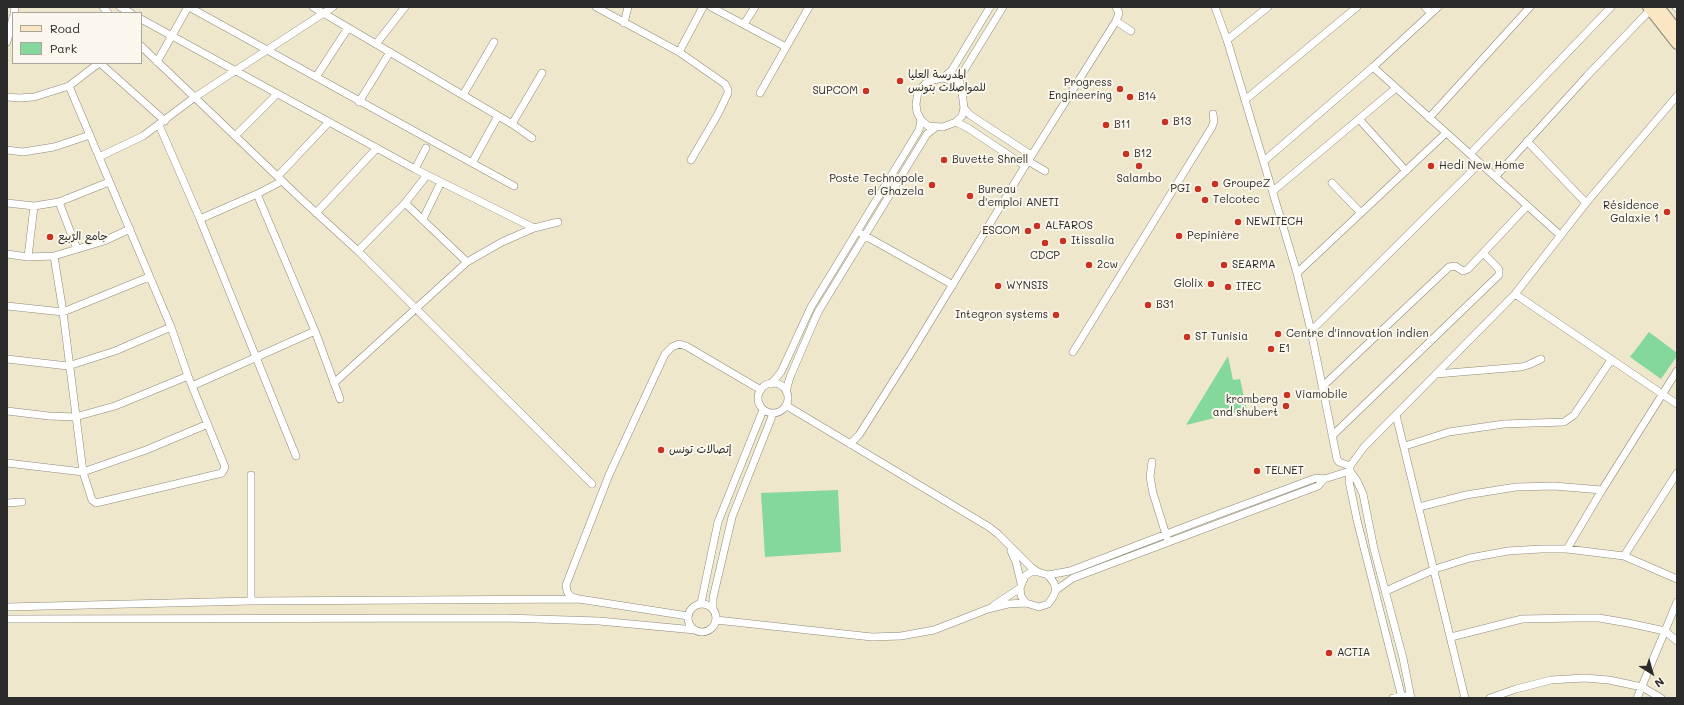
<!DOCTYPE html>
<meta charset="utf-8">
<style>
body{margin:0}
#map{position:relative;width:1684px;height:705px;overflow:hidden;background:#efe7cb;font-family:Mali,sans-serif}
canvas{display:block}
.frame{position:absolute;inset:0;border:8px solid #2b2b2b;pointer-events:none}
.legend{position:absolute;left:12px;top:12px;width:130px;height:52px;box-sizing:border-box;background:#fbf7ec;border:1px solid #a8a59f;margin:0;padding:5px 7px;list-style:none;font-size:12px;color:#2b2b2b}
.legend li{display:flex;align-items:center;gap:8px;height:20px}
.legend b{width:20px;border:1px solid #a8a59f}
.north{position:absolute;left:1632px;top:653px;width:40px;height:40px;-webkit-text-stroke:3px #fbf7ec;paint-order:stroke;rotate:143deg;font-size:11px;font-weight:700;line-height:16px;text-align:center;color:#2b2b2b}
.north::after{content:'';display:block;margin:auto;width:14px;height:18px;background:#2b2b2b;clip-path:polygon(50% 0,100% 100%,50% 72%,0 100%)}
</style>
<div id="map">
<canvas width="1684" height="705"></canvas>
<div class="frame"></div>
<ul class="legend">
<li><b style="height:5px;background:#fbe6c4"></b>Road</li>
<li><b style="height:11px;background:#84d89b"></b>Park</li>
</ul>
<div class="north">N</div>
</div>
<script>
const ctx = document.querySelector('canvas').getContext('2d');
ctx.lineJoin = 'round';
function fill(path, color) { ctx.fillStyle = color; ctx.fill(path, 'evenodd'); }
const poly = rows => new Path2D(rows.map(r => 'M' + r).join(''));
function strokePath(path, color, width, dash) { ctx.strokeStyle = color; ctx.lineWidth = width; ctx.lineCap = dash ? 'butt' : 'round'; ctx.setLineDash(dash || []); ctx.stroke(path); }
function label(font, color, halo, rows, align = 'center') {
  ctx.font = font + ' Mali,"Playpen Sans Arabic",sans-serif'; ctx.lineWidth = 4; ctx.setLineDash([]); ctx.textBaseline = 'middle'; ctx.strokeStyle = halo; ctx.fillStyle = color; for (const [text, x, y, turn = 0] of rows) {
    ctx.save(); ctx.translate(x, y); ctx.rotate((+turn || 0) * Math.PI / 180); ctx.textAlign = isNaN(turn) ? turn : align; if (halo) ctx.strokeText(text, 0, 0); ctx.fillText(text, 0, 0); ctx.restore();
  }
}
const green = poly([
 [1649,332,1677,353,1677,356,1661,379,1630,357],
 [1228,356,1233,380,1240,379,1247,410,1186,425],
 [838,490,841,552,765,557,761,493]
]);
const street = poly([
 [103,7,108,13],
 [120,7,131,13],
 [189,7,514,186],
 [313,7,512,124,532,138],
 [596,7,679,52,703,7],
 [711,7,786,47],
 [1215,7,1227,40,1297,273,1311,331,1337,459,1339,462,1350,466],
 [1425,7,1431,13],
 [1676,7,1677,8],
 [14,13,15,7],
 [141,19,415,169,534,228],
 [1116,21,1131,31],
 [624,23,628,7],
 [744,24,755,7],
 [1227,40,1268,7],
 [7,42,13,17],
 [376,44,405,7],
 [141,46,300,198,358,251,592,484],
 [679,52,725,84,728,90,728,93,718,114,691,160],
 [157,62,188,7],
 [100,63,165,121],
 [1373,67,1560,235],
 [316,77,348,28],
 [943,78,953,81,962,92,964,108,962,116,956,122,943,127,928,126,921,120,917,112,916,104,918,92,925,84,933,80,943,78],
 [943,78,952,70,990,7],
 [960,88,960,77,1003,7],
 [760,93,809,7],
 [463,95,494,42],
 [7,97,19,98,34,97,69,86,99,63],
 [1245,100,1357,7],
 [359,102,390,52],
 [964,108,970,115,1031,155],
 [1429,118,1530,7],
 [1359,119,1406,171],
 [956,122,968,128,1025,166],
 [512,124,542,73],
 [159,125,200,219,296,456],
 [235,136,277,94],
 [1527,141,1586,203],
 [7,150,23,152,54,147,90,135],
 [1470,154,1611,7],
 [99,157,143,136,195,97,333,7],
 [1028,161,1045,171],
 [1264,161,1373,67,1438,7],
 [472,163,498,116],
 [415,169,426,148],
 [278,176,329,122],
 [1496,176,1587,76,1650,10],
 [1332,183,1361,213],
 [1273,191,1396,88],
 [257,194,315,331,340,399],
 [59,202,77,249],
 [7,203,34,206,59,202,109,182],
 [405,203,467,262],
 [316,213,377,148],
 [200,219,257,194,282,181],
 [423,219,441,182],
 [862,234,953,285],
 [358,251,405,203,427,175],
 [7,254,28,257,54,256,104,241,130,229],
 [54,256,63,312,83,472,92,500,96,503,222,473,225,467,188,376,171,327,69,86],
 [28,257,34,206],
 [1297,273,1446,133],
 [1515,294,1677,404],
 [7,306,63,312,149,277],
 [1311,331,1480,163],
 [1073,352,1212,127,1214,121,1213,114],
 [7,359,68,366,115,351,171,327],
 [1436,374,1521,367,1528,365,1541,359],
 [334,383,467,262,502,242,534,228,558,222],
 '758 398a15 15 0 1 1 30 0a15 15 0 1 1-30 0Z',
 [771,384,781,372,811,307,919,130,921,120],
 [192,386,315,331],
 [1322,387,1449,267,1455,266,1463,271,1468,269,1527,206],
 [786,391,790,377,818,312,927,134,936,127],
 [787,406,989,527,998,534,1031,567,1038,572,1048,575,1054,583,1056,590,1053,597,1048,604,1039,607,1026,603,1021,596,1020,588,1025,576,1031,572,1038,572],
 [7,411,49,416,75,417,115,406,188,376],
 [1396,415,1465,698],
 [1332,436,1499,275,1499,270,1497,267,1483,253],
 [850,444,859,435,911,353,1025,166,1116,21,1119,13,1116,7],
 [1405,446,1449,432,1504,424,1564,422,1574,415,1611,360],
 [1152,462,1150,477,1153,493,1167,538],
 [7,463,83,472,146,450,208,424],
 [1350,471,1357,481,1363,494,1374,549,1403,658,1411,698],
 [7,503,22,502],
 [1419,507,1466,495,1516,487,1554,486,1602,490],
 [1567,549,1602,490,1677,371],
 [1011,551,1016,562,1021,583],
 [1624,556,1677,473],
 [1048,575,1070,571,1203,520,1316,478,1324,479,1350,471],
 [1056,590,1073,578,1318,486,1324,479],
 [1386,591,1435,569,1470,558,1508,551,1541,549,1567,549,1624,556,1677,579],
 [251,601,251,475],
 [701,603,718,522,763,410],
 '688 618a14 14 0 1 1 28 0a14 14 0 1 1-28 0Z',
 [993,606,1020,588],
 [7,607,251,601,579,599],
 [713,608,713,598,732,517,773,414],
 [688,616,579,599,571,597,567,591,566,585,609,475,665,354,672,347,679,344,686,346,761,390],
 [7,619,506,618,599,621,695,630],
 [716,620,872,637,901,636,934,630,988,609,1008,604,1026,603],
 [1451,637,1522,619,1577,618,1599,618,1628,623,1665,631,1677,641],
 [1393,698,1406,696],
 [1402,698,1357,520,1349,481,1350,466,1364,447,1515,294,1586,203,1677,96],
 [1490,698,1516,689,1551,680,1584,678,1609,680,1642,687,1661,698],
 [1637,698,1677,602]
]);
const secondary = poly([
 [1648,7,1677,44],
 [1659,7,1677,30]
]);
const markers = [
 [900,81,4,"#c8321e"],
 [1120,89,4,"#c8321e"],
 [866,91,4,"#c8321e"],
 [1130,97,4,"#c8321e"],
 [1165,122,4,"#c8321e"],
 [1106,125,4,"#c8321e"],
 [1126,154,4,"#c8321e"],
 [944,160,4,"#c8321e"],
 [1139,166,4,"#c8321e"],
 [1431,166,4,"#c8321e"],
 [1215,184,4,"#c8321e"],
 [932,185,4,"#c8321e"],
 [1198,189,4,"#c8321e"],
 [970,196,4,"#c8321e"],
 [1205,200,4,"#c8321e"],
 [1667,212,4,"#c8321e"],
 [1238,222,4,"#c8321e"],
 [1037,226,4,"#c8321e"],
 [1028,231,4,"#c8321e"],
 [1179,236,4,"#c8321e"],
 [50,237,4,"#c8321e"],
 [1063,241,4,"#c8321e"],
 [1045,243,4,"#c8321e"],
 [1089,265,4,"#c8321e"],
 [1224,265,4,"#c8321e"],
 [1211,284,4,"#c8321e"],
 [998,286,4,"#c8321e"],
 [1228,287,4,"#c8321e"],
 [1148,305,4,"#c8321e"],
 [1056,315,4,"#c8321e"],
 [1278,334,4,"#c8321e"],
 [1187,337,4,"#c8321e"],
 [1271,349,4,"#c8321e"],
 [1287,395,4,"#c8321e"],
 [1286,406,4,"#c8321e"],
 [661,450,4,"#c8321e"],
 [1257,471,4,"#c8321e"],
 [1329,653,4,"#c8321e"]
];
const poiNames = [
 ["المدرسة العليا",908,75],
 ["للمواصلات بتونس",908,88],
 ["Progress",1112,83,"right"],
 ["Engineering",1112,96,"right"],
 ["SUPCOM",858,91,"right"],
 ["B14",1138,97],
 ["B13",1173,122],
 ["B11",1114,125],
 ["B12",1134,154],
 ["Buvette Shnell",952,160],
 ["Hedi New Home",1439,166],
 ["Poste Technopole",924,179,"right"],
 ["el Ghazela",924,192,"right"],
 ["Salambo",1139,179,"center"],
 ["GroupeZ",1223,184],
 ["PGI",1190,189,"right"],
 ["Bureau",978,190],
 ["d'emploi ANETI",978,203],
 ["Telcotec",1213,200],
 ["Résidence",1659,206,"right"],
 ["Galaxie 1",1659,219,"right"],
 ["NEWITECH",1246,222],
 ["ALFAROS",1045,226],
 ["ESCOM",1020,231,"right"],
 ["Pepinière",1187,236],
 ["جامع الرّبيع",58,237],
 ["Itissalia",1071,241],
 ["CDCP",1045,256,"center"],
 ["2cw",1097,265],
 ["SEARMA",1232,265],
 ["Glolix",1203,284,"right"],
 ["WYNSIS",1006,286],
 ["ITEC",1236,287],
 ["B31",1156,305],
 ["Integron systems",1048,315,"right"],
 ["Centre d'innovation indien",1286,334],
 ["ST Tunisia",1195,337],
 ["E1",1279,349],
 ["Viamobile",1295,395],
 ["kromberg",1278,400,"right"],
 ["and shubert",1278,413,"right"],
 ["إتصالات تونس",669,450],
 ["TELNET",1265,471],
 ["ACTIA",1337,653]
];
fill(green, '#84d89b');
strokePath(street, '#8d897b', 8);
strokePath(secondary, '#8d897b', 12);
strokePath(street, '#fff', 7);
strokePath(secondary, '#fbe6c4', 10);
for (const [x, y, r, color] of markers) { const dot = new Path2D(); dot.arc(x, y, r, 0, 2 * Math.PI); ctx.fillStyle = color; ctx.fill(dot); strokePath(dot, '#fbf7ec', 1.5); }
label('11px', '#2b2b2b', '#fbf7ec', poiNames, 'left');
</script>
